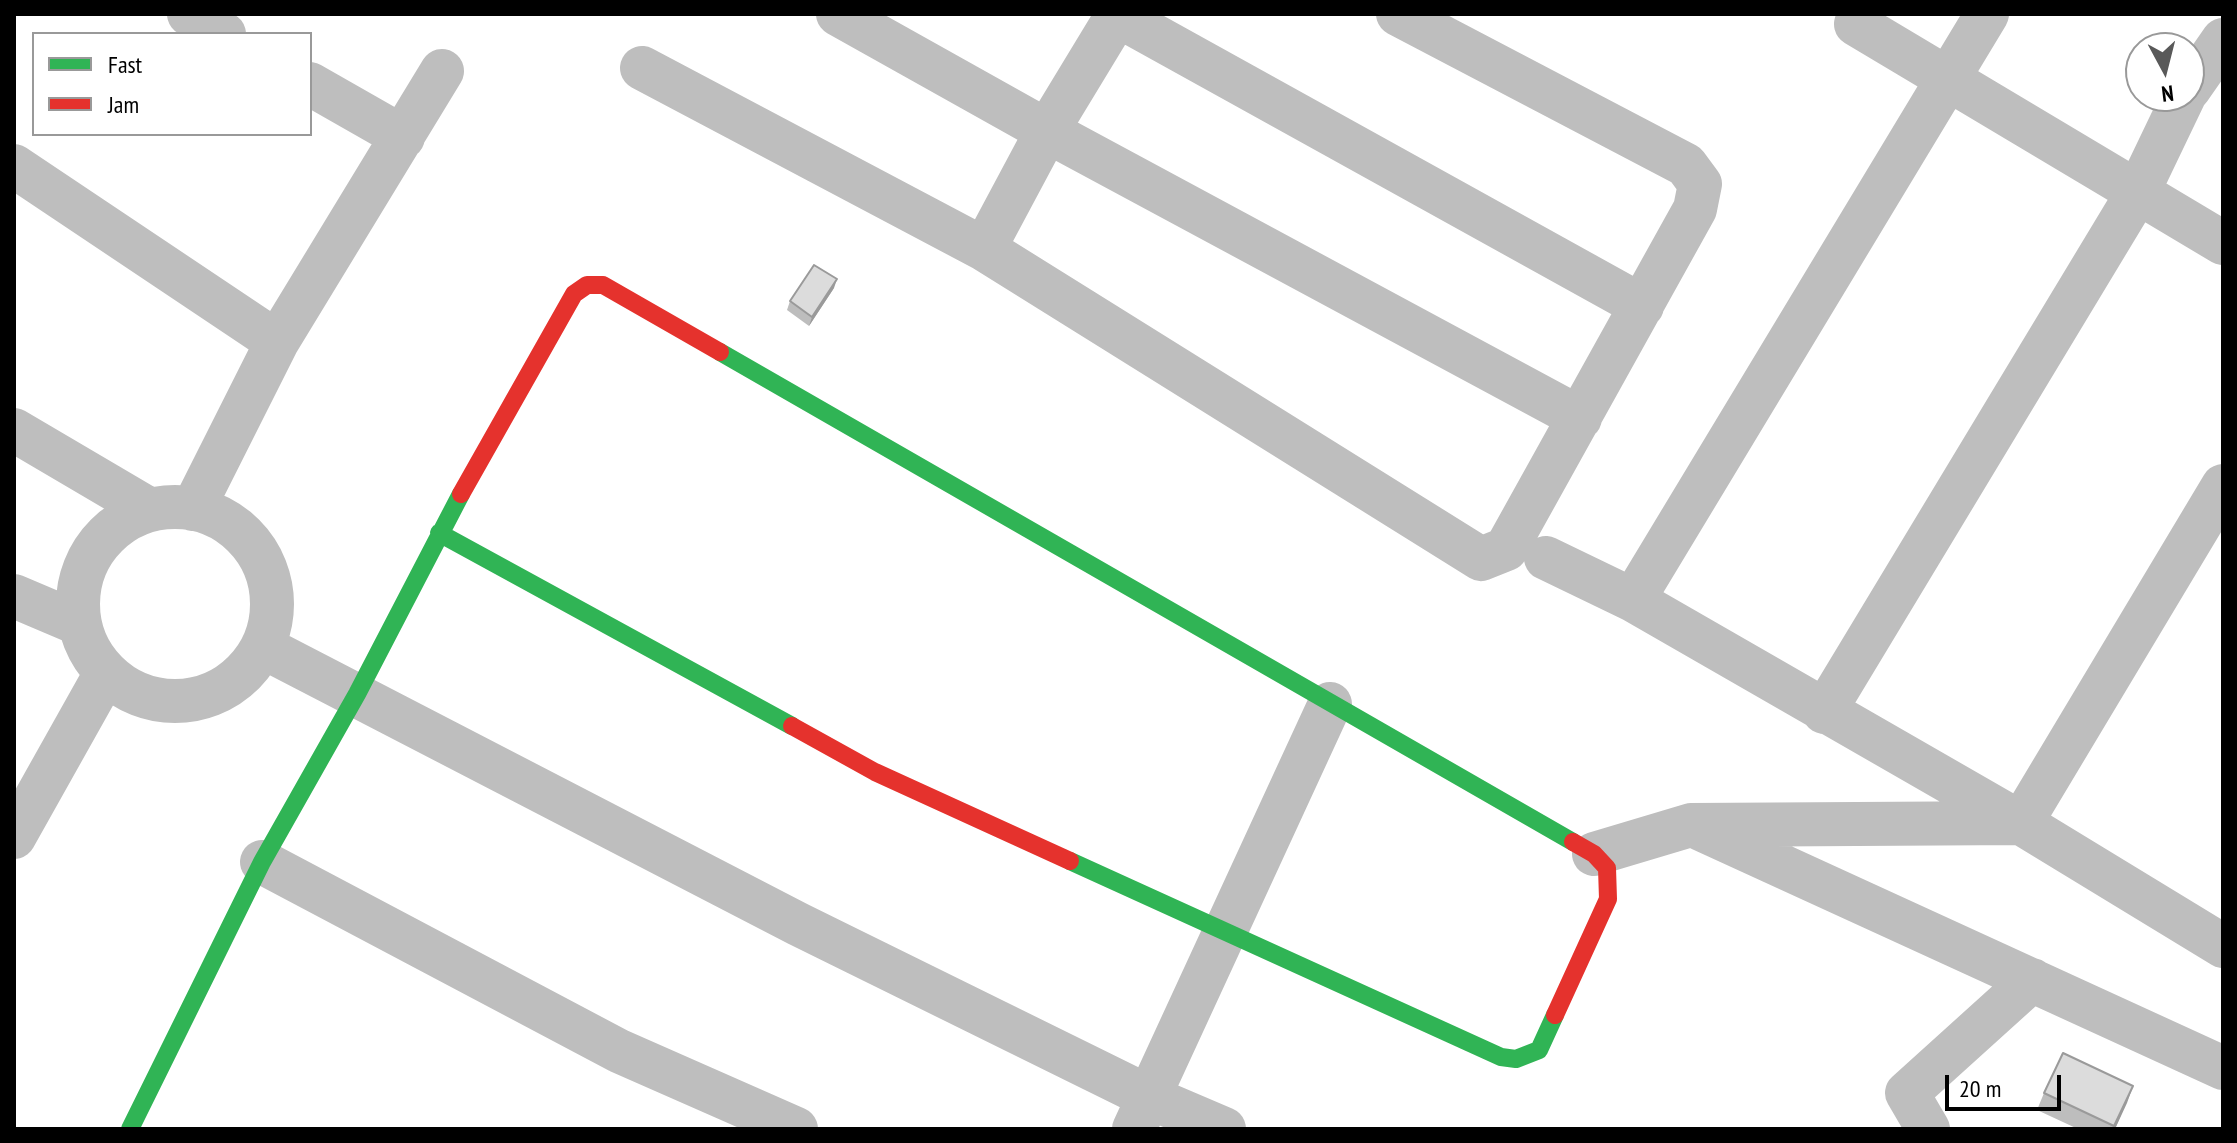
<!DOCTYPE html>
<style>
body{margin:0}
#map{position:relative;width:2237px;height:1143px;overflow:hidden;background:#fff;font-family:"PT Sans Narrow",sans-serif}
canvas{display:block}
.frame{position:absolute;inset:0;border:16px solid #000;pointer-events:none}
.legend{position:absolute;left:32px;top:32px;width:280px;height:104px;box-sizing:border-box;background:#fff;border:2px solid #999;margin:0;padding:10px 14px;list-style:none;font-size:24px;color:#000}
.legend li{display:flex;align-items:center;gap:16px;height:40px}
.legend b{width:40px;border:2px solid #999}
.north{position:absolute;left:2125px;top:32px;width:80px;height:80px;box-sizing:border-box;background:#fff;border:2px solid #999;border-radius:50%;rotate:173deg;font-size:22px;font-weight:700;line-height:32px;text-align:center;color:#000}
.north::after{content:'';display:block;margin:auto;width:28px;height:36px;background:#595959;clip-path:polygon(50% 0,100% 100%,50% 72%,0 100%)}
.scale{position:absolute;left:1945px;top:1075px;width:116px;height:36px;box-sizing:border-box;border:4px solid #000;border-top:0;padding-left:10px;font-size:24px;line-height:28px;white-space:nowrap;color:#000;-webkit-text-stroke:6px #fff;paint-order:stroke}
</style>
<div id="map">
<canvas width="2237" height="1143"></canvas>
<div class="frame"></div>
<ul class="legend">
<li><b style="height:10px;background:#30b455"></b>Fast</li>
<li><b style="height:10px;background:#e5322d"></b>Jam</li>
</ul>
<div class="north">N</div>
<div class="scale">20 m</div>
</div>
<script>
const ctx = document.querySelector('canvas').getContext('2d');
ctx.lineJoin = 'round';
const poly = rows => new Path2D(rows.map(r => 'M' + r).join(''));
function strokePath(path, color, width, dash) { ctx.strokeStyle = color; ctx.lineWidth = width; ctx.lineCap = dash ? 'butt' : 'round'; ctx.setLineDash(dash || []); ctx.stroke(path); }
function fill(path, color) { ctx.fillStyle = color; ctx.fill(path, 'evenodd'); }
const street = poly([
 [189,14,224,34],
 [838,14,1047,131,1580,418],
 [1115,14,1642,306],
 [1856,24,2223,243],
 [642,68,984,249,1481,559,1506,549,1695,209,1700,184,1686,165,1398,14],
 [310,84,403,137],
 [2189,89,2223,40],
 [14,166,277,342],
 [984,249,1047,131,1118,14],
 [14,430,150,510],
 '78 604a97 97 0 1 1 194 0a97 97 0 1 1-194 0Z',
 [193,509,277,342,442,71],
 [1546,558,1633,600,2021,823,2223,946],
 [14,596,80,624],
 [1633,600,1987,14],
 [263,647,798,924,1149,1097,1224,1129],
 [1824,712,2138,192,2184,96],
 [1701,829,2223,1068],
 [14,837,106,673],
 [1594,854,1691,825,2021,823,2223,486],
 [262,862,619,1051,796,1129],
 [1134,1129,1330,704],
 [1928,1129,1907,1093,2032,980]
]);
const fast = poly([
 [720,352,1573,842],
 [439,533,792,726],
 [1070,861,1501,1057,1516,1059,1539,1050,1555,1015],
 [130,1129,262,862,357,694,461,494]
]);
const jam = poly([
 [461,494,574,294,587,285,603,285,720,352],
 [792,726,875,772,1070,861],
 [1555,1015,1608,899,1607,868,1594,854,1573,842]
]);
const wall = poly([
 [834,288,809,326,787,310,790,301],
 [2133,1086,2115,1129,2078,1129,2037,1110,2044,1093]
]);
const shadedWall = poly([
 [837,279,834,288,809,326,812,317],
 [2133,1086,2127,1103,2115,1129,2113,1129]
]);
const building = poly([
 [814,265,837,279,812,317,790,301,814,265],
 [2063,1053,2133,1086,2114,1126,2044,1093,2063,1053]
]);
strokePath(street, '#bebebe', 44);
strokePath(fast, '#30b455', 18);
strokePath(jam, '#e5322d', 18);
fill(wall, '#bdbdbd');
fill(shadedWall, '#9a9a9a');
fill(building, '#dcdcdc');
strokePath(building, '#9a9a9a', 2);
</script>
